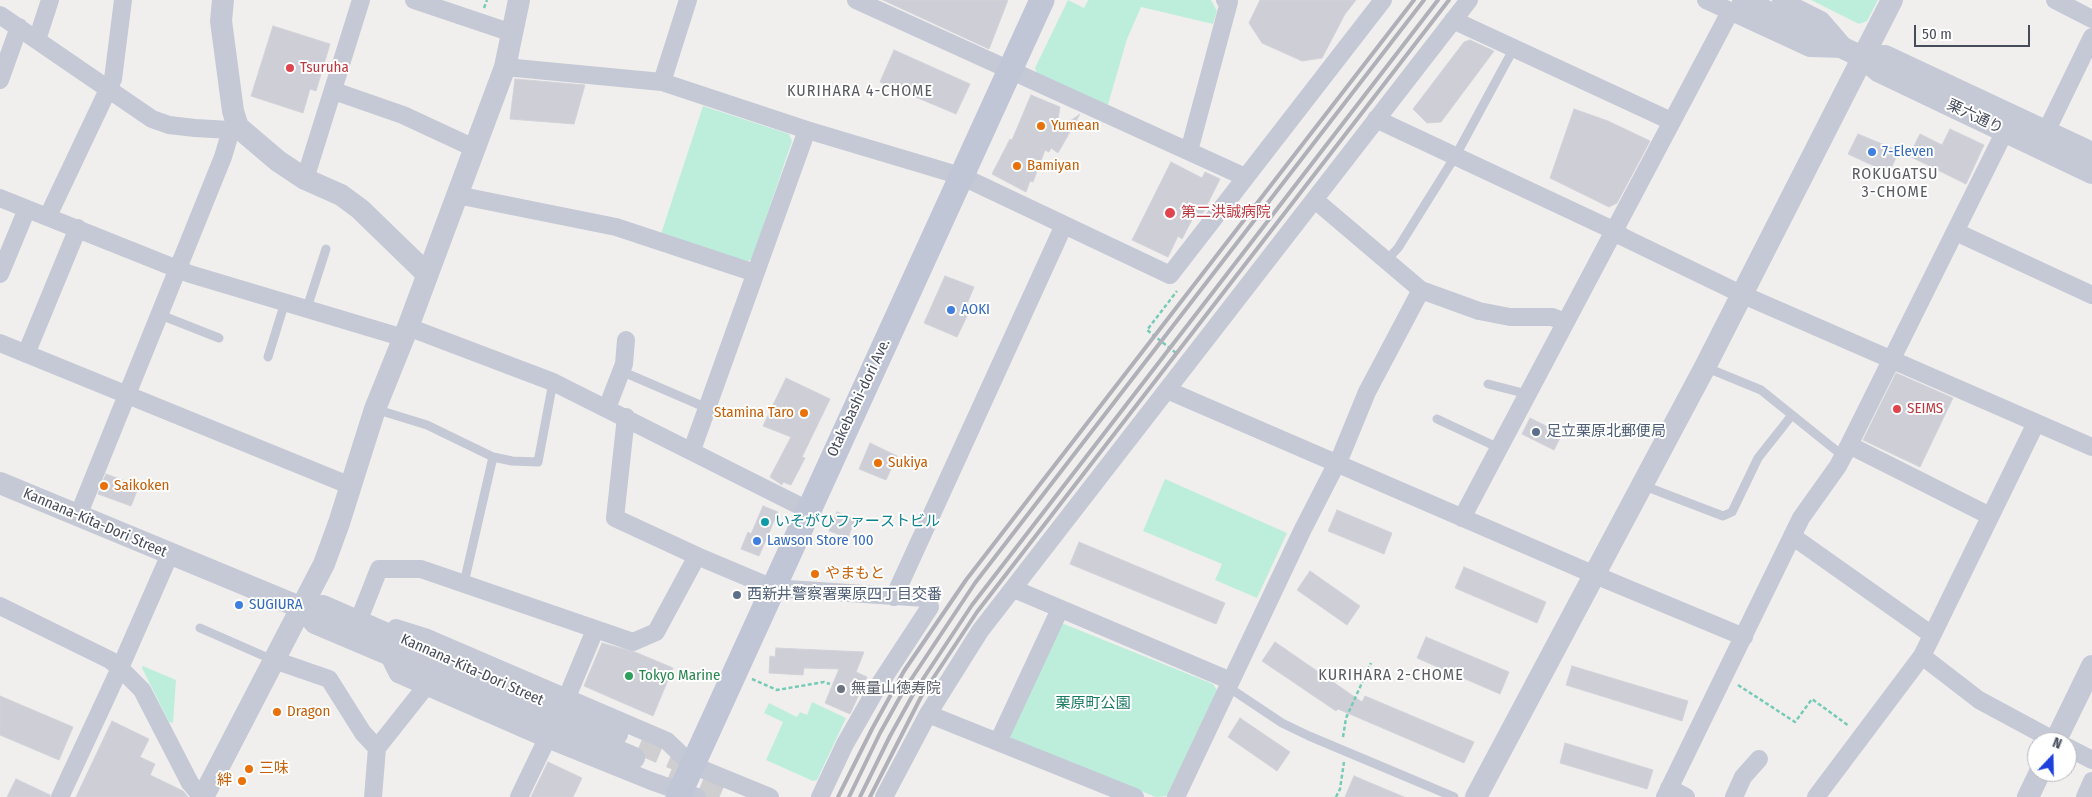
<!DOCTYPE html>
<meta charset="utf-8">
<style>
body{margin:0}
#map{position:relative;width:2092px;height:797px;overflow:hidden;background:#f1efee;font-family:"Fira Sans Condensed",sans-serif}
canvas{display:block}
.north{position:absolute;left:2027px;top:732px;width:50px;height:50px;box-sizing:border-box;background:#fff;border:1px solid #b5b7bd;border-radius:50%;rotate:21deg;font-size:14px;font-weight:700;line-height:20px;text-align:center;color:#474c5b}
.north::after{content:'';display:block;margin:auto;width:18px;height:22px;background:#1d40dc;clip-path:polygon(50% 0,100% 100%,50% 72%,0 100%)}
.scale{position:absolute;left:1914px;top:25px;width:116px;height:22px;box-sizing:border-box;border:2px solid #474c5b;border-top:0;padding-left:6px;font-size:15px;line-height:18px;white-space:nowrap;color:#474c5b;-webkit-text-stroke:4px #fff;paint-order:stroke}
</style>
<div id="map">
<canvas width="2092" height="797"></canvas>
<div class="north">N</div>
<div class="scale">50 m</div>
</div>
<script>
const ctx = document.querySelector('canvas').getContext('2d');
ctx.lineJoin = 'round';
function fill(path, color) { ctx.fillStyle = color; ctx.fill(path, 'evenodd'); }
const poly = rows => new Path2D(rows.map(r => 'M' + r).join(''));
function strokePath(path, color, width, dash) { ctx.strokeStyle = color; ctx.lineWidth = width; ctx.lineCap = dash ? 'butt' : 'round'; ctx.setLineDash(dash || []); ctx.stroke(path); }
function label(font, color, halo, rows, align = 'center') {
  ctx.font = font + ' "Fira Sans Condensed","Noto Sans JP",sans-serif'; ctx.lineWidth = 4; ctx.setLineDash([]); ctx.textBaseline = 'middle'; ctx.strokeStyle = halo; ctx.fillStyle = color; for (const [text, x, y, turn = 0] of rows) {
    ctx.save(); ctx.translate(x, y); ctx.rotate((+turn || 0) * Math.PI / 180); ctx.textAlign = isNaN(turn) ? turn : align; if (halo) ctx.strokeText(text, 0, 0); ctx.fillText(text, 0, 0); ctx.restore();
  }
}
const green = poly([
 [1068,0,1084,8,1088,0,1211,0,1217,11,1213,24,1141,7,1127,39,1107,108,1040,81,1035,68],
 [1811,0,1878,0,1867,21,1859,24],
 [703,106,789,134,792,141,752,259,745,263,661,234],
 [1165,479,1287,533,1257,598,1215,580,1222,564,1143,531],
 [1064,624,1213,684,1217,690,1167,796,1156,797,1012,740,1009,732,1057,626],
 [143,666,176,680,173,723,169,722,142,668],
 [812,702,846,718,817,780,813,781,766,760,783,722,764,713,769,703,797,717,800,712,807,715]
]);
const building = poly([
 [883,0,1008,0,989,49,883,0],
 [1260,0,1356,0,1345,14,1322,58,1302,61,1262,43,1249,23,1260,0],
 [273,26,330,44,316,91,310,89,303,113,251,96,273,26],
 [1470,40,1494,51,1441,122,1427,123,1413,109,1464,42,1470,40],
 [894,50,970,84,956,114,880,82,894,50],
 [515,79,585,85,574,124,510,119,515,79],
 [1031,95,1060,107,1056,131,1080,114,1058,153,1051,148,1049,152,1045,150,1033,182,1030,181,1026,192,992,174,1010,139,1012,140,1031,95],
 [1574,109,1608,121,1650,141,1617,203,1609,207,1550,178,1574,109],
 [1950,129,1984,145,1966,184,1909,156,1920,134,1942,145,1950,129],
 [1858,134,1899,151,1889,173,1848,154,1858,134],
 [1171,162,1202,178,1205,172,1220,179,1202,215,1196,212,1182,239,1178,236,1168,257,1132,240,1171,162],
 [945,276,974,287,967,304,972,306,957,337,924,323,945,276],
 [1896,373,1953,398,1920,467,1863,440,1896,373],
 [786,378,830,399,802,457,805,458,791,485,783,482,782,485,770,477,791,437,763,426,786,378],
 [1530,418,1562,434,1554,450,1522,434,1530,418],
 [870,443,897,456,886,480,859,469,870,443],
 [106,474,139,486,131,506,98,494,106,474],
 [763,506,778,512,759,556,741,549,748,532,751,534,763,506],
 [1337,510,1392,533,1384,554,1328,531,1337,510],
 [837,512,855,519,848,538,829,531,837,512],
 [1079,542,1225,603,1216,624,1070,564,1079,542],
 [1464,567,1546,602,1537,623,1455,588,1464,567],
 [1310,571,1360,606,1347,625,1297,590,1310,571],
 [1426,637,1509,672,1500,694,1417,658,1426,637],
 [1275,642,1362,702,1365,696,1474,742,1464,763,1338,709,1336,711,1262,661,1275,642],
 [602,643,635,652,673,668,653,716,584,686,602,643],
 [776,648,864,652,856,672,867,677,850,714,825,703,839,669,804,668,803,675,769,673,770,656,775,657,776,648],
 [1572,666,1688,701,1682,721,1566,685,1572,666],
 [0,696,73,727,59,760,0,735,0,696],
 [1240,718,1290,752,1277,771,1228,737,1240,718],
 [112,721,149,739,140,757,155,764,150,775,183,791,188,797,76,797,112,721],
 [1565,743,1653,770,1647,789,1560,763,1565,743],
 [548,762,582,778,573,797,531,797,548,762],
 [1354,776,1404,797,1345,797,1354,776],
 [16,779,50,795,50,797,7,797,16,779]
]);
const tertiaryTunnel = poly([
 [640,744,699,769],
 [670,773,727,797]
]);
const path = poly([
 [484,8,487,0],
 [1176,353,1147,330,1177,291],
 [752,679,777,690,824,682,830,684],
 [1738,685,1795,722,1812,699,1849,726],
 [1343,737,1346,718,1371,663],
 [1336,797,1340,789,1344,762]
]);
const service = poly([
 [1385,262,1398,248,1456,155,1514,48],
 [307,308,326,249],
 [158,314,219,338],
 [268,357,285,302],
 [1705,367,1761,390,1843,456],
 [621,371,707,408],
 [1488,384,1527,394],
 [375,409,427,425,493,457,464,583],
 [1437,419,1499,448],
 [493,457,512,461,538,462,553,382],
 [1642,485,1723,516,1732,512,1758,458,1792,415],
 [200,628,273,660],
 [1228,687,1282,723,1309,736,1454,797]
]);
const minor = poly([
 [414,0,512,33],
 [856,0,1245,177],
 [1706,0,1810,48,1846,49,1821,20,1781,0],
 [2055,0,2092,19],
 [0,15,152,119,169,125,195,128,231,130,238,127],
 [1453,20,1671,121],
 [37,40,50,0],
 [505,67,662,82,807,130,961,176,1170,275,1383,0],
 [0,80,19,27],
 [662,82,688,0],
 [334,91,403,115,474,148],
 [1376,119,1615,231,1623,237,1741,294,2092,447],
 [2041,142,2092,37],
 [1189,151,1229,2,1225,0],
 [305,179,361,0],
 [457,195,616,227,755,273],
 [0,198,190,274,404,338],
 [1315,200,1421,290,1479,311,1510,317,1552,317,1565,322],
 [48,216,113,79,123,0],
 [1956,232,2092,295],
 [0,274,27,209],
 [408,327,553,382,808,510],
 [0,343,351,486],
 [26,354,78,228],
 [1167,390,1595,575,1744,637],
 [607,408,624,364,626,340],
 [626,417,615,518,697,556,773,588,925,598,930,607,877,688,845,744,820,797],
 [1849,445,1990,516],
 [692,450,807,130],
 [78,516,223,157,231,130],
 [1462,518,1730,12],
 [1792,536,1932,635],
 [1014,589,1231,681],
 [894,597,1064,225],
 [0,606,110,660,120,668,142,690,190,783,202,797],
 [360,617,379,569,421,569,633,642,656,632,697,556],
 [396,628,425,637,667,741,692,765,770,797],
 [387,652,398,674,547,739,651,781,697,797],
 [1922,656,1979,700,2057,742],
 [274,660,329,679,363,733,377,748,373,797],
 [567,697,595,630],
 [928,714,1135,797],
 [998,742,1060,609],
 [2067,747,2092,760],
 [377,748,427,685],
 [1669,788,1686,797],
 [60,797,120,668,170,554],
 [519,797,547,739],
 [884,797,928,714,980,631,1469,0],
 [1176,797,1303,529,1342,453,1367,392,1421,290],
 [1665,797,1801,518,1838,466,1849,445,2010,121],
 [1734,797,1743,777,1759,759],
 [1816,797,1922,656,2036,423],
 [2085,797,2092,781]
]);
const tertiary = poly([
 [223,0,221,21,233,111,238,127,278,161,305,179,341,195,360,209,427,274],
 [1743,0,1862,57,1878,71,2092,173],
 [1862,57,1885,56,2092,153],
 [0,483,302,608,315,623,634,758],
 [302,608,323,606,617,734],
 [2055,742,2092,666],
 [203,797,324,564,339,523,375,409,408,327,505,67,519,0],
 [1476,797,1705,367,1892,0],
 [2028,797,2040,772]
]);
const secondary = poly([
 [678,797,1042,0]
]);
const rail = poly([
 [838,797,872,729,904,671,966,580,1414,0],
 [849,797,880,733,904,690,975,583,1424,0],
 [860,797,890,736,915,691,972,605,1438,0],
 [870,797,922,695,977,612,1449,0]
]);
const markers = [
 [290,68,5,"#e0444e"],
 [1041,126,5,"#e8710a"],
 [1872,152,5,"#3f7fe0"],
 [1017,166,5,"#e8710a"],
 [1170,213,6,"#e0444e"],
 [951,310,5,"#3f7fe0"],
 [1897,409,5,"#e0444e"],
 [804,413,5,"#e8710a"],
 [1536,432,5,"#5c6f8a"],
 [878,463,5,"#e8710a"],
 [104,486,5,"#e8710a"],
 [765,522,5,"#0f9aa8"],
 [757,541,5,"#3f7fe0"],
 [815,574,5,"#e8710a"],
 [737,595,5,"#5c6f8a"],
 [239,605,5,"#3f7fe0"],
 [629,676,5,"#2e9e5b"],
 [841,689,5,"#6b7280"],
 [277,712,5,"#e8710a"],
 [249,769,5,"#e8710a"],
 [242,781,5,"#e8710a"]
];
const healthNames = [
 ["Tsuruha",300,68],
 ["第二洪誠病院",1181,213],
 ["SEIMS",1907,409]
];
const streetNames = [
 ["栗六通り",1975,117,25],
 ["Otakebashi-dori Ave.",859,398,-65],
 ["Kannana-Kita-Dori Street",95,523,23],
 ["Kannana-Kita-Dori Street",472,670,24]
];
const foodNames = [
 ["Yumean",1051,126],
 ["Bamiyan",1027,166],
 ["Stamina Taro",794,413,"right"],
 ["Sukiya",888,463],
 ["Saikoken",114,486],
 ["やまもと",825,574],
 ["Dragon",287,712],
 ["三味",259,769],
 ["絆",232,781,"right"]
];
const shopNames = [
 ["7-Eleven",1882,152],
 ["AOKI",961,310],
 ["Lawson Store 100",767,541],
 ["SUGIURA",249,605]
];
const serviceNames = [
 ["足立栗原北郵便局",1546,432],
 ["西新井警察署栗原四丁目交番",747,595]
];
const cultureNames = [
 ["いそがひファーストビル",775,522]
];
const leisureNames = [
 ["Tokyo Marine",639,676]
];
const worshipNames = [
 ["無量山徳寿院",851,689]
];
const parkNames = [
 ["栗原町公園",1093,704]
];
const neighbourhoodNames = [
 ["KURIHARA 4-CHOME",860,92],
 ["ROKUGATSU",1895,175],
 ["3-CHOME",1895,193],
 ["KURIHARA 2-CHOME",1391,676]
];
fill(green, '#bdeedc');
fill(building, '#cecfd6');
strokePath(building, '#d2d2da', 1);
strokePath(tertiaryTunnel, '#cfced1', 22, [22, 11]);
strokePath(path, '#76cbb6', 2.5, [4, 2.5]);
strokePath(service, '#c5c9d5', 9);
strokePath(minor, '#c5c9d5', 18);
strokePath(tertiary, '#c5c9d5', 22);
strokePath(secondary, '#c1c6d7', 25);
strokePath(rail, '#b0b1b8', 4);
for (const [x, y, r, color] of markers) { const dot = new Path2D(); dot.arc(x, y, r, 0, 2 * Math.PI); ctx.fillStyle = color; ctx.fill(dot); strokePath(dot, '#fff', 2); }
label('15px', '#be3a42', '#fff', healthNames, 'left');
label('15px', '#474c5b', '#fff', streetNames);
label('15px', '#c56008', '#fff', foodNames, 'left');
label('15px', '#366cbe', '#fff', shopNames, 'left');
label('15px', '#4e5e75', '#fff', serviceNames, 'left');
label('15px', '#0d838f', '#fff', cultureNames, 'left');
label('15px', '#27864d', '#fff', leisureNames, 'left');
label('15px', '#5b616d', '#fff', worshipNames, 'left');
label('15px', '#197b62', '#fff', parkNames);
ctx.letterSpacing = '1px';
label('16px', '#5b5c63', '#fff', neighbourhoodNames);
ctx.letterSpacing = '0px';
</script>
